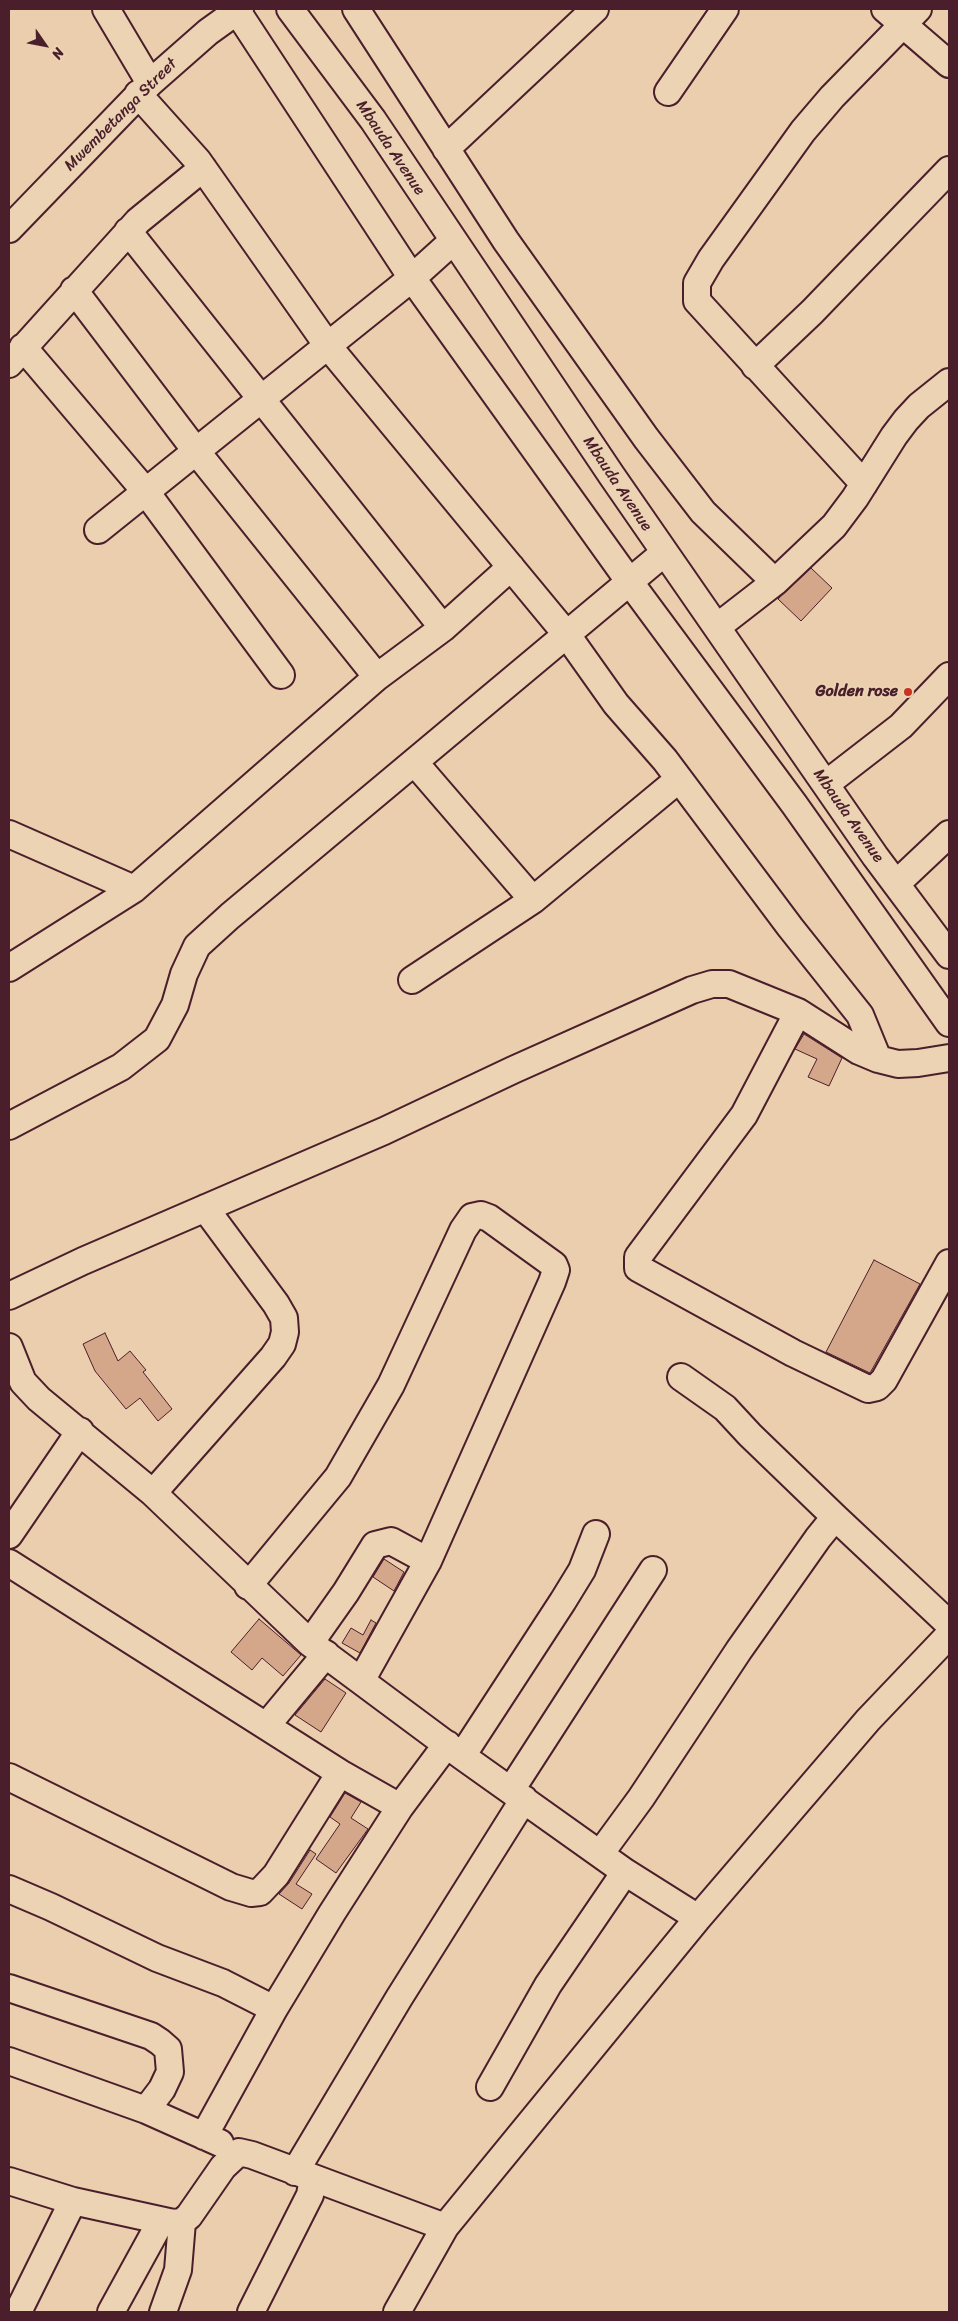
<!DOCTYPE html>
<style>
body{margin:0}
#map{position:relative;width:958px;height:2321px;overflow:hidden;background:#eacead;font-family:Sriracha,sans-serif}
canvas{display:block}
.frame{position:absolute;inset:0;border:10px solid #4a1f2b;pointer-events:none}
.north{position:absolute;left:20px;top:20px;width:50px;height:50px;-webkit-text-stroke:4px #ebd3b3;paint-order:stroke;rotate:123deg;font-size:14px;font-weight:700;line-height:20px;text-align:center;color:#4a1f2b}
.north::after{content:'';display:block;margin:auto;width:18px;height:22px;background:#4a1f2b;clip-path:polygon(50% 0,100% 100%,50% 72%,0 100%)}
</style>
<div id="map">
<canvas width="958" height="2321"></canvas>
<div class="frame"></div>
<div class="north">N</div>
</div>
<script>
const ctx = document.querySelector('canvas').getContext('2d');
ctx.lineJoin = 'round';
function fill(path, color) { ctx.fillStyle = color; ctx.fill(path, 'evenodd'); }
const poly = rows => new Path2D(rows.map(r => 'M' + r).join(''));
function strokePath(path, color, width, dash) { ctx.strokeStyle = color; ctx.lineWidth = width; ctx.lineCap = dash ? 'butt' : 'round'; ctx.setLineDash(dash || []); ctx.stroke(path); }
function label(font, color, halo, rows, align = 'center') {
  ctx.font = font + ' Sriracha,sans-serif'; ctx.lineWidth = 4; ctx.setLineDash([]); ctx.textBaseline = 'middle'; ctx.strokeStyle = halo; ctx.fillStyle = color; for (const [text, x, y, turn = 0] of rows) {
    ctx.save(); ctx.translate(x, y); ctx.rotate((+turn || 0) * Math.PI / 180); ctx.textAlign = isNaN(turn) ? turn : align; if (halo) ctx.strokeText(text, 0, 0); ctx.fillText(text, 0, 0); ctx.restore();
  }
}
const building = poly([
 [811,568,832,588,801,621,778,599,811,568],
 [804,1034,842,1058,829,1086,808,1077,817,1059,795,1049,804,1034],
 [874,1260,920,1284,870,1373,826,1352,874,1260],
 [105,1333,118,1361,130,1351,146,1370,143,1372,172,1409,158,1421,140,1398,126,1409,95,1371,83,1344,105,1333],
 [384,1559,404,1572,394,1591,373,1577,384,1559],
 [259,1619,301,1655,283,1676,262,1658,252,1670,231,1652,259,1619],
 [371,1620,376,1623,360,1653,342,1643,351,1628,363,1635,371,1620],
 [325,1679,346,1693,321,1732,295,1715,325,1679],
 [345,1793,361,1802,351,1818,368,1829,336,1873,316,1859,340,1824,330,1817,345,1793],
 [310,1850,316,1854,296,1884,312,1894,302,1909,279,1894,289,1883,310,1850]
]);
const minor = poly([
 [106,9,150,83],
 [290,9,373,120,612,476,875,856,949,955],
 [356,9,506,241,646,438,703,512,775,582],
 [885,9,949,64],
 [237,11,412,278,629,581,794,804,949,1023],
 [668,92,725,9],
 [138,94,198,161,328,346,567,635,616,704,665,760,790,927,860,1015,878,1059],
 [446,149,595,9],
 [9,229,150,83,208,32,240,9],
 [128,231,443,628],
 [74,290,196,451,377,677],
 [23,347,146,492,281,675],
 [9,364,138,221,203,168],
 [755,366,812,312,949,170],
 [864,484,697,301,697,283,711,259,803,131,832,97,918,9],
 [98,530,412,278,453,241],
 [717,627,775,582,834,526,855,498,894,436,906,420,919,406,949,382],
 [415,763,533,900],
 [826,784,901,726,949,676],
 [9,834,134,889],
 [896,884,949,834],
 [9,968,134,889,377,677,443,628,511,567],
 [412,980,533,900,679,779],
 [798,1012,744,1115,638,1257,638,1268,793,1353,868,1389,877,1387,884,1380,949,1263],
 [9,1126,121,1067,157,1039,175,1005,184,974,197,946,230,916,664,553],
 [9,1296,83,1261,384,1131,513,1070,692,990,712,984,729,984,798,1012,859,1051,878,1059,898,1064,918,1063,949,1058],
 [9,1347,23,1382,39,1399,153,1493,310,1643,462,1756,625,1872,698,1918],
 [681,1377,725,1408,750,1435,835,1517,949,1624],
 [153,1493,273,1357,282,1344,285,1332,284,1318,276,1304,205,1208],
 [9,1535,80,1431],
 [9,1563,340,1773,400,1807],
 [248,1586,338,1477,391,1385,463,1230,472,1217,481,1215,489,1218,554,1265,556,1270,552,1282,428,1561,361,1681],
 [310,1643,346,1592,375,1545,391,1541,428,1561],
 [267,1725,326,1654],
 [462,1756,563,1601,582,1570,596,1534],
 [9,1777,231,1887,251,1893,260,1892,276,1875,340,1773],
 [511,1790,653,1570],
 [600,1854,641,1798,739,1650,818,1538,835,1517],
 [9,1889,51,1907,157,1958,223,1983,274,2009],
 [9,1988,151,2036,160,2042,168,2049,170,2072,162,2089,146,2110],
 [9,2061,146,2110,220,2143],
 [490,2087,548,1985,625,1872],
 [204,2136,274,2009,332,1913,400,1807,447,1744],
 [295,2172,399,1998,524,1799],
 [9,2181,73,2201,173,2223,182,2222,189,2216,223,2167,239,2152,252,2155,445,2227],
 [18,2312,73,2201],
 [111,2312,161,2221],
 [163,2312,178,2270,182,2222],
 [251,2312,310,2195,313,2178],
 [397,2312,445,2227,698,1918,868,1720,949,1635]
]);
const markers = [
 [908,692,5,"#c8321e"]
];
const streetNames = [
 ["Mwembetanga Street",121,115,-45],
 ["Mbauda Avenue",390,148,56],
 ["Mbauda Avenue",617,484,56],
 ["Mbauda Avenue",848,816,55]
];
const poiNames = [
 ["Golden rose",898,692]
];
fill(building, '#d4a78a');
strokePath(building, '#4a1f2b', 1);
strokePath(minor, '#4a1f2b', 30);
strokePath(minor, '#ebd3b3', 26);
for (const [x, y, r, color] of markers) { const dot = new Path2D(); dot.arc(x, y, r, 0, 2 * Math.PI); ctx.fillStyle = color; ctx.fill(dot); strokePath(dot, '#ebd3b3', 2); }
label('16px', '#4a1f2b', '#ebd3b3', streetNames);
label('bold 16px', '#4a1f2b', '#ebd3b3', poiNames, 'right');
</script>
